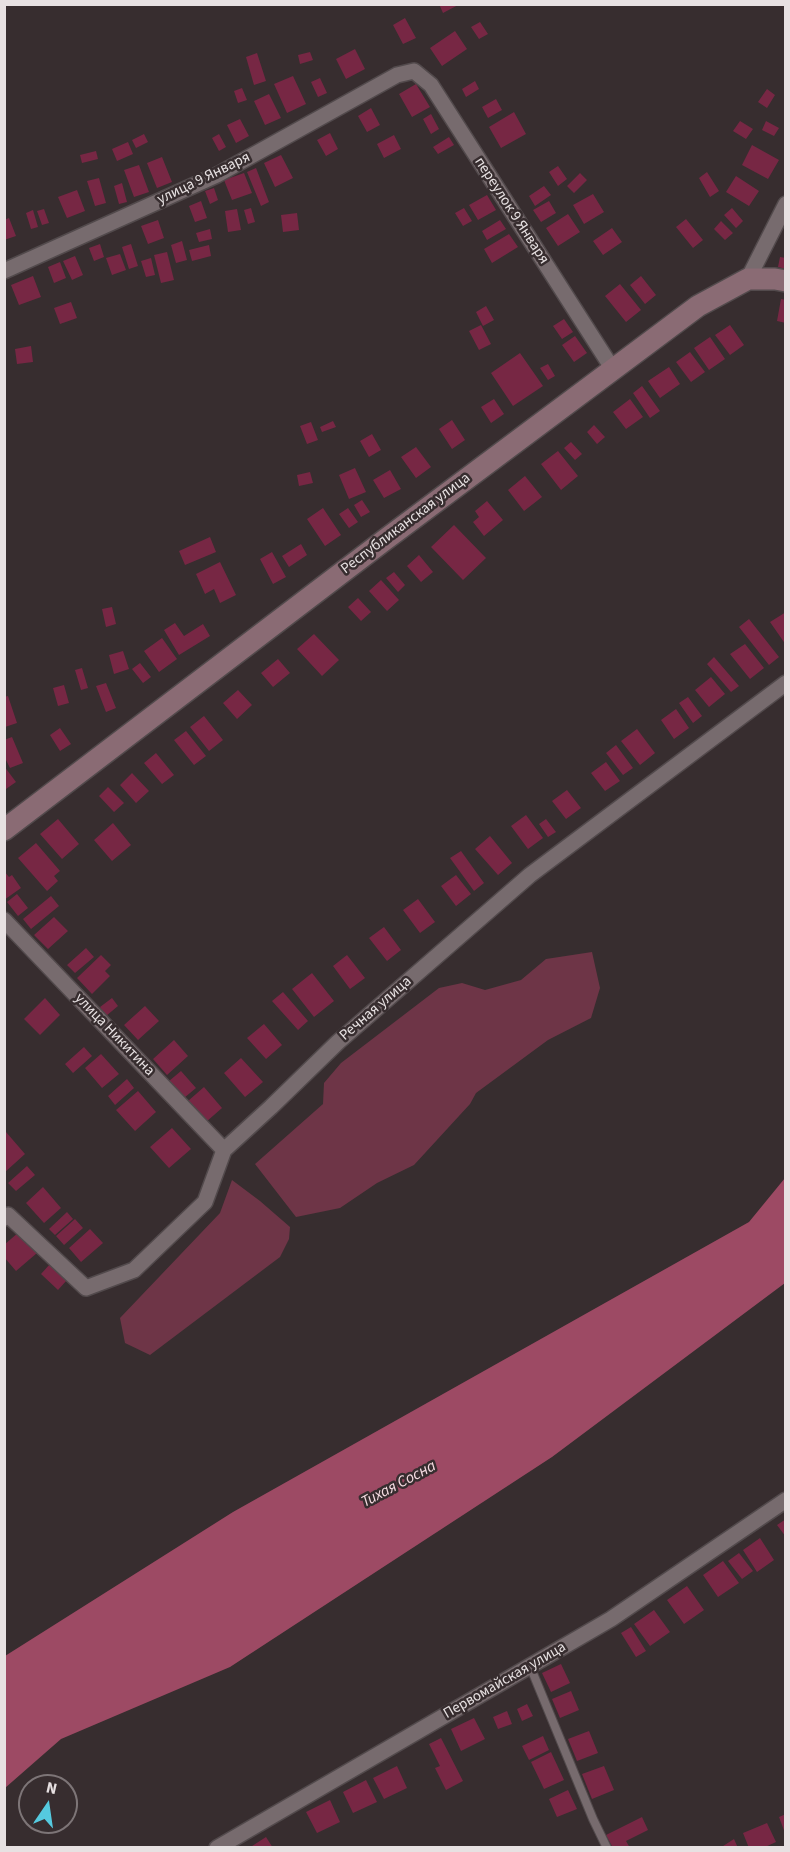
<!DOCTYPE html>
<meta charset="utf-8">
<style>
body{margin:0}
#map{position:relative;width:790px;height:1852px;overflow:hidden;background:#372d2f;font-family:"Source Sans 3",sans-serif}
canvas{display:block}
.frame{position:absolute;inset:0;border:6px solid #e7e1e2;pointer-events:none}
.north{position:absolute;left:18px;top:1774px;width:60px;height:60px;box-sizing:border-box;background:#372d2f;border:2px solid #7d7577;border-radius:50%;rotate:13deg;font-size:16px;font-weight:700;line-height:24px;text-align:center;color:#e7e1e2}
.north::after{content:'';display:block;margin:auto;width:21px;height:27px;background:#55cadf;clip-path:polygon(50% 0,100% 100%,50% 72%,0 100%)}
</style>
<div id="map">
<canvas width="790" height="1852"></canvas>
<div class="frame"></div>
<div class="north">N</div>
</div>
<script>
const ctx = document.querySelector('canvas').getContext('2d');
ctx.lineJoin = 'round';
function fill(path, color) { ctx.fillStyle = color; ctx.fill(path, 'evenodd'); }
const poly = rows => new Path2D(rows.map(r => 'M' + r).join(''));
function strokePath(path, color, width, dash) { ctx.strokeStyle = color; ctx.lineWidth = width; ctx.lineCap = dash ? 'butt' : 'round'; ctx.setLineDash(dash || []); ctx.stroke(path); }
function label(font, color, halo, rows, align = 'center') {
  ctx.font = font + ' "Source Sans 3",sans-serif'; ctx.lineWidth = 5; ctx.setLineDash([]); ctx.textBaseline = 'middle'; ctx.strokeStyle = halo; ctx.fillStyle = color; for (const [text, x, y, turn = 0] of rows) {
    ctx.save(); ctx.translate(x, y); ctx.rotate((+turn || 0) * Math.PI / 180); ctx.textAlign = isNaN(turn) ? turn : align; if (halo) ctx.strokeText(text, 0, 0); ctx.fillText(text, 0, 0); ctx.restore();
  }
}
const green = poly([
 [592,952,600,988,591,1018,548,1040,476,1093,470,1104,414,1165,377,1183,340,1208,296,1217,255,1164,323,1104,324,1083,341,1063,439,988,462,983,485,990,521,980,546,959],
 [232,1180,260,1201,290,1227,289,1239,280,1257,150,1355,125,1343,120,1318,220,1213]
]);
const water = poly([
 [785,1178,785,1283,552,1457,230,1667,61,1739,5,1788,5,1656,233,1512,749,1222]
]);
const building = poly([
 [439,4,460,4,443,13],
 [405,18,416,38,403,44,393,25],
 [480,22,488,34,479,39,471,27],
 [455,31,467,49,442,66,430,48],
 [355,49,365,69,346,79,336,59],
 [310,52,313,60,300,64,298,55],
 [257,53,266,81,254,85,246,57],
 [293,76,306,104,287,113,274,84],
 [320,78,327,93,318,97,311,82],
 [475,81,479,89,466,97,462,89],
 [416,84,430,107,412,117,399,94],
 [242,88,247,100,238,103,234,91],
 [767,89,775,95,767,108,758,102],
 [269,94,281,118,265,125,254,101],
 [496,99,502,110,488,118,482,107],
 [371,108,380,125,367,132,358,116],
 [514,112,526,134,501,148,489,127],
 [431,114,439,129,431,134,423,119],
 [240,119,249,136,236,143,227,125],
 [740,121,753,129,746,139,733,131],
 [766,121,779,128,774,136,762,130],
 [330,133,338,149,326,156,317,140],
 [144,134,148,142,136,148,132,140],
 [219,134,226,147,219,151,212,138],
 [394,135,401,149,384,158,377,144],
 [449,137,454,145,438,154,433,147],
 [128,142,133,154,117,161,112,149],
 [752,145,779,160,768,179,742,165],
 [96,151,98,159,82,163,80,155],
 [281,155,293,178,275,187,264,163],
 [162,157,172,182,157,188,147,163],
 [139,165,149,192,134,197,124,170],
 [558,166,567,179,558,186,549,172],
 [256,168,269,202,261,206,247,172],
 [707,172,719,191,710,197,699,178],
 [244,173,252,193,232,200,224,180],
 [580,173,587,180,574,193,567,186],
 [736,176,759,191,749,206,726,192],
 [99,178,106,203,95,206,87,181],
 [122,183,127,202,119,204,114,186],
 [544,186,551,195,535,206,529,196],
 [214,188,218,200,210,204,205,191],
 [77,190,85,211,67,218,58,197],
 [593,194,604,212,584,224,573,205],
 [487,195,496,210,478,220,469,205],
 [201,201,207,218,195,222,189,206],
 [549,201,556,213,541,222,533,210],
 [251,208,255,222,248,224,244,210],
 [464,208,472,221,463,226,455,213],
 [732,208,743,221,736,228,724,215],
 [44,209,49,223,42,225,37,211],
 [237,209,241,230,228,232,225,211],
 [33,210,38,227,31,229,26,213],
 [297,213,299,230,283,232,281,215],
 [568,214,580,232,558,246,546,228],
 [9,218,16,236,4,240,4,220],
 [686,219,703,240,693,248,676,227],
 [158,220,164,238,148,244,141,226],
 [500,220,506,229,487,240,482,231],
 [721,221,733,233,725,240,714,229],
 [612,228,622,242,603,255,593,241],
 [210,229,212,239,199,242,196,233],
 [509,234,518,247,492,263,484,249],
 [182,241,187,260,176,263,171,245],
 [100,244,104,257,94,261,89,248],
 [131,244,138,266,129,269,122,247],
 [209,245,211,256,192,261,189,250],
 [167,252,174,280,161,283,154,255],
 [120,254,126,270,112,275,106,258],
 [75,256,83,275,72,280,63,261],
 [780,257,786,258,786,269,778,267],
 [151,258,155,275,146,277,141,261],
 [60,262,66,278,54,283,48,267],
 [33,276,41,297,19,305,11,285],
 [641,276,656,295,645,304,630,285],
 [620,284,641,310,626,322,605,296],
 [781,299,786,300,786,323,777,321],
 [71,302,77,318,60,324,54,308],
 [486,306,494,320,483,326,476,312],
 [564,319,573,332,562,339,553,326],
 [481,325,491,344,479,350,469,331],
 [730,325,744,345,730,355,715,335],
 [575,336,587,353,574,362,562,345],
 [710,337,725,359,709,370,694,348],
 [31,346,33,362,17,364,15,349],
 [690,352,705,372,691,382,676,362],
 [520,353,543,386,513,406,491,373],
 [548,364,555,376,548,380,540,368],
 [669,367,680,384,660,398,648,381],
 [642,386,660,411,650,418,633,393],
 [494,399,504,414,491,423,481,407],
 [630,399,643,417,626,429,613,412],
 [452,420,465,440,452,449,439,429],
 [333,421,336,427,322,432,320,427],
 [311,422,318,440,307,444,300,426],
 [594,425,605,437,597,444,587,432],
 [372,434,381,450,369,457,360,441],
 [571,442,582,454,575,460,564,448],
 [416,447,431,467,416,478,401,457],
 [558,451,578,476,561,490,541,464],
 [355,468,366,492,349,499,339,475],
 [390,470,401,489,384,498,373,480],
 [310,472,313,483,299,486,297,475],
 [525,476,542,497,524,511,508,490],
 [362,500,370,512,361,517,354,505],
 [487,501,503,520,484,536,473,522,479,517,475,511],
 [323,508,341,535,325,546,307,519],
 [348,508,358,522,349,528,339,514],
 [454,525,486,558,463,580,431,547],
 [210,537,216,552,185,565,179,551],
 [301,544,307,555,289,567,282,556],
 [272,552,286,577,273,584,260,559],
 [419,555,433,572,421,582,407,566],
 [220,562,236,595,220,603,214,589,205,594,196,574],
 [394,572,405,585,398,592,386,578],
 [381,580,399,600,387,611,369,591],
 [358,598,371,612,361,621,348,607],
 [112,607,116,624,106,627,102,609],
 [786,612,786,645,770,622],
 [749,619,779,657,769,665,739,627],
 [175,623,184,636,203,624,210,636,179,655,164,630],
 [314,634,339,660,322,676,297,649],
 [162,638,177,659,159,672,144,651],
 [745,644,764,668,750,679,730,654],
 [123,651,129,669,114,674,109,655],
 [714,657,739,686,731,692,707,664],
 [278,659,290,673,273,687,261,673],
 [140,663,151,677,143,683,132,669],
 [82,668,88,688,81,690,75,670],
 [711,677,725,694,709,707,695,690],
 [106,683,116,708,106,712,96,686],
 [64,685,69,703,58,706,53,688],
 [238,690,252,705,237,719,223,703],
 [8,696,17,723,5,727,4,697],
 [688,697,702,716,693,723,679,703],
 [676,709,689,728,674,739,661,720],
 [204,716,223,740,209,751,190,727],
 [60,728,71,744,60,751,50,735],
 [637,729,655,753,640,765,621,741],
 [186,731,206,756,194,765,174,740],
 [12,737,23,763,10,768,4,756,4,740],
 [616,745,633,768,623,775,606,753],
 [156,753,174,775,162,784,144,763],
 [606,762,620,781,605,791,591,773],
 [4,766,16,782,6,789,4,786],
 [132,773,149,791,136,803,120,785],
 [108,787,124,803,114,812,99,796],
 [567,790,581,808,566,819,552,801],
 [526,815,543,838,528,849,511,826],
 [58,819,79,844,62,859,40,834],
 [546,819,556,832,548,837,539,824],
 [113,823,131,845,112,861,94,840],
 [490,836,512,863,498,875,475,849],
 [36,843,60,871,54,876,58,881,47,891,18,858],
 [461,851,484,883,474,891,450,858],
 [4,871,9,877,12,875,21,888,4,900],
 [456,875,471,894,456,906,441,886],
 [17,894,28,908,18,916,7,902],
 [51,896,59,906,31,929,23,919],
 [418,899,435,922,420,933,403,910],
 [54,917,68,931,48,949,34,935],
 [384,927,401,950,387,961,369,938],
 [86,948,94,957,75,973,67,965],
 [101,955,111,965,105,971,110,976,92,994,77,978],
 [347,955,365,978,350,989,333,966],
 [312,973,334,1001,314,1017,292,989],
 [283,992,308,1021,298,1030,272,1001],
 [45,998,60,1015,40,1035,24,1019],
 [112,998,118,1006,106,1016,100,1007],
 [145,1006,159,1021,138,1040,124,1025],
 [264,1024,282,1045,266,1059,247,1038],
 [174,1040,188,1056,167,1075,153,1059],
 [84,1047,92,1056,73,1073,65,1064],
 [101,1054,119,1074,102,1088,85,1068],
 [241,1058,263,1082,245,1097,224,1073],
 [181,1071,196,1088,184,1098,169,1081],
 [127,1079,134,1088,115,1105,108,1096],
 [204,1087,222,1108,206,1122,188,1101],
 [138,1091,156,1112,135,1131,116,1110],
 [172,1128,191,1149,169,1168,150,1147],
 [6,1132,25,1154,4,1173,4,1133],
 [27,1166,35,1175,16,1191,8,1183],
 [43,1187,61,1208,44,1223,26,1203],
 [67,1212,73,1219,55,1235,49,1229],
 [75,1219,83,1228,64,1245,56,1236],
 [90,1229,103,1243,81,1262,69,1248],
 [19,1232,37,1253,16,1271,4,1257,4,1245],
 [50,1264,67,1280,58,1290,41,1274],
 [786,1519,786,1537,777,1525],
 [760,1538,774,1560,757,1572,743,1550],
 [739,1553,753,1571,742,1579,728,1561],
 [723,1561,739,1583,718,1597,703,1575],
 [687,1586,704,1610,684,1624,667,1600],
 [654,1610,670,1632,650,1646,634,1624],
 [631,1627,646,1651,636,1657,621,1633],
 [561,1664,570,1683,551,1692,542,1673],
 [571,1691,579,1710,560,1718,552,1699],
 [527,1704,533,1716,522,1721,517,1709],
 [507,1711,512,1724,498,1729,493,1717],
 [474,1718,485,1739,461,1751,451,1729],
 [589,1731,598,1753,577,1761,568,1739],
 [543,1736,549,1750,529,1760,522,1746],
 [441,1738,463,1781,446,1790,435,1768,440,1766,429,1744],
 [551,1752,564,1780,544,1789,531,1762],
 [397,1766,407,1788,384,1799,373,1778],
 [604,1766,614,1790,592,1799,582,1774],
 [366,1780,377,1802,353,1813,343,1792],
 [568,1790,577,1809,557,1817,549,1799],
 [330,1800,340,1822,317,1833,306,1812],
 [786,1814,786,1833,785,1833,779,1817],
 [642,1817,648,1830,626,1841,630,1848,613,1848,606,1835],
 [767,1823,776,1842,763,1848,749,1848,743,1833],
 [266,1837,273,1848,249,1848],
 [734,1839,738,1848,720,1848]
]);
const lane = poly([
 [530,1666,593,1819,607,1848]
]);
const street = poly([
 [4,271,217,175,397,75,414,71,431,85,614,371],
 [748,279,786,204],
 [4,920,224,1150],
 [4,1218,8,1215,86,1288,134,1270,205,1202,224,1150,271,1107,338,1042,530,875,786,683],
 [217,1848,611,1619,786,1500]
]);
const secondary = poly([
 [4,830,386,539,698,306,748,279,775,279,786,281]
]);
const streetNames = [
 ["улица 9 Января",204,179,-26],
 ["переулок 9 Января",511,211,57],
 ["Республиканская улица",406,524,-37],
 ["Речная улица",376,1009,-41],
 ["улица Никитина",114,1035,46],
 ["Первомайская улица",505,1681,-30]
];
const waterNames = [
 ["Тихая Сосна",399,1485,-28]
];
fill(green, '#6e3547');
fill(water, '#9d4a64');
fill(building, '#772744');
strokePath(lane, '#524a4c', 10);
strokePath(street, '#524a4c', 18);
strokePath(secondary, '#524a4c', 24);
strokePath(lane, '#776b6e', 8);
strokePath(street, '#776b6e', 15);
strokePath(secondary, '#8a6b74', 21);
label('15px', '#e7e1e2', '#372d2f', streetNames);
label('italic 16px', '#f6dce2', '#372d2f', waterNames);
</script>
